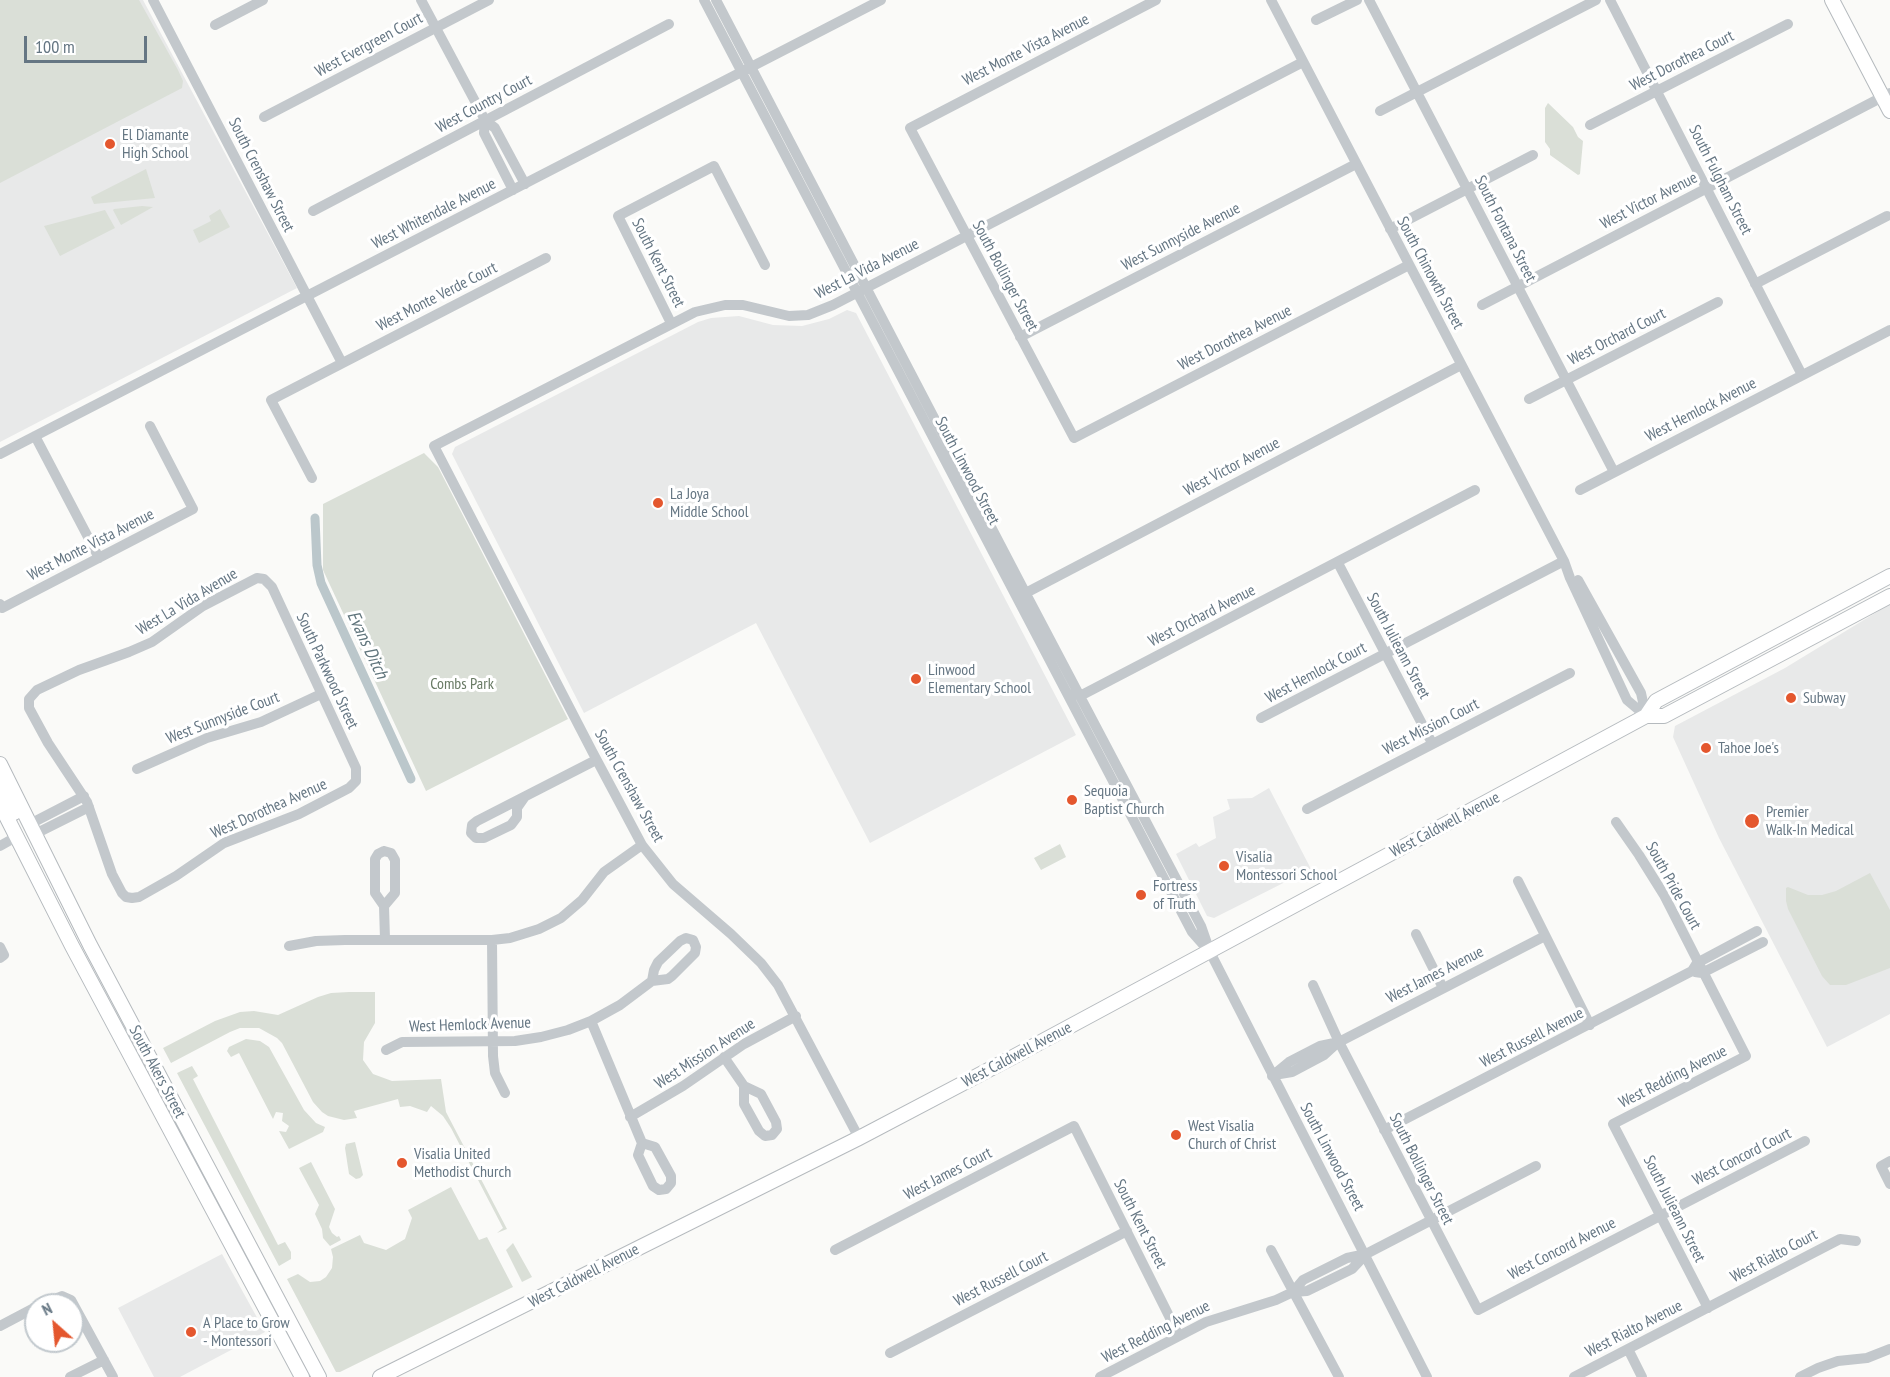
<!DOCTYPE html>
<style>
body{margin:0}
#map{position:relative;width:1890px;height:1377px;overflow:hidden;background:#fafaf8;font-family:"PT Sans Narrow",sans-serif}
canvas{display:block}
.north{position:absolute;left:24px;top:1293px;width:60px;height:60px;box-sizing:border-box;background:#fff;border:2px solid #c1c8cd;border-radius:50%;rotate:333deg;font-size:16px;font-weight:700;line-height:24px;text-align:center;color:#657683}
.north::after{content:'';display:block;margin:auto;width:21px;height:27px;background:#e4572e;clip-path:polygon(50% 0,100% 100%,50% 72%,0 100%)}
.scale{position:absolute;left:24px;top:36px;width:123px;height:27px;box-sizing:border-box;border:3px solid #657683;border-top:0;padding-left:8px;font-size:18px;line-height:21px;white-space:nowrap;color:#657683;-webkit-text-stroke:4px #fff;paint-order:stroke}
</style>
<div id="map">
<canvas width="1890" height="1377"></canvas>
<div class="north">N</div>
<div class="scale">100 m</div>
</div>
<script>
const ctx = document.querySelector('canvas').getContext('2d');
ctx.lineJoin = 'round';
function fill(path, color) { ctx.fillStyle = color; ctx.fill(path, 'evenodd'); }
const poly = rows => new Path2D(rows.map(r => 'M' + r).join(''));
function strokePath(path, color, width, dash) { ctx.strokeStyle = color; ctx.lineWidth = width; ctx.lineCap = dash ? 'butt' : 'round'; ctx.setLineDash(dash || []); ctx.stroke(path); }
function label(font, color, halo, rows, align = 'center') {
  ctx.font = font + ' "PT Sans Narrow",sans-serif'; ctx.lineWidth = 6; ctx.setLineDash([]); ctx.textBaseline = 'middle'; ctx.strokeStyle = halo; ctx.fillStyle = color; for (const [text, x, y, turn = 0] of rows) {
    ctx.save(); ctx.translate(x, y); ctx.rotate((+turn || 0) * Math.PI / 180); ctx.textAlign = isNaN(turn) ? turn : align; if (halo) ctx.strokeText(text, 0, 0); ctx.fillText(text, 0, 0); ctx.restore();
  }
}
const built = poly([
 [0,0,143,0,297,288,0,442],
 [847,310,856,313,1076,735,870,843,756,623,584,713,452,454,455,447,698,322,711,318,739,316,773,325,802,326,829,319],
 [1890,604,1890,1014,1827,1047,1719,838,1673,737,1675,726,1785,668],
 [1269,788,1311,869,1214,918,1207,916,1176,854,1196,843,1199,847,1216,838,1213,817,1230,809,1227,799,1252,798],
 [222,1254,265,1332,180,1377,154,1377,118,1308]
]);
const green = poly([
 [0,0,139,0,178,70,183,81,182,88,0,183],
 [1548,103,1573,127,1578,137,1583,141,1580,174,1578,175,1550,155,1550,149,1545,142,1545,108],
 [146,169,155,198,94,204,91,197],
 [142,206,153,207,121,225,113,210,114,209],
 [220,209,230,227,199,243,193,230,211,221,209,216],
 [105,210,115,228,60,256,44,226],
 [424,453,438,467,568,719,426,791,323,570,323,504],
 [1060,844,1066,857,1041,870,1034,858],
 [1870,873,1890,910,1890,968,1846,985,1830,985,1822,976,1788,909,1786,901,1786,888,1788,887,1808,895,1822,895,1836,891],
 [349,992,375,992,375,1023,364,1042,363,1060,373,1074,392,1081,441,1079,446,1112,507,1229,497,1233,503,1228,451,1128,443,1116,431,1106,427,1112,410,1106,400,1107,398,1099,354,1111,357,1118,344,1120,328,1116,322,1112,313,1102,282,1043,277,1038,259,1028,240,1028,230,1032,171,1063,163,1048,215,1021,240,1012,254,1011,278,1015,318,997,331,993],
 [246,1039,260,1041,269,1047,304,1110,316,1123,325,1127,323,1132,289,1149,279,1131,286,1132,289,1126,282,1121,283,1113,276,1112,273,1119,239,1053,231,1057,227,1051,229,1047],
 [192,1066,198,1076,193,1079,278,1245,285,1242,291,1252,291,1259,279,1266,177,1073],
 [355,1142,363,1175,360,1178,356,1179,349,1174,345,1148,346,1144],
 [311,1162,335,1209,329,1227,332,1233,337,1237,339,1236,341,1240,330,1246,323,1238,322,1229,315,1214,319,1205,299,1168],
 [451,1187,479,1240,487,1237,513,1287,340,1372,336,1372,287,1279,298,1274,310,1282,320,1281,326,1277,332,1268,333,1257,331,1249,360,1235,364,1243,386,1250,405,1239,412,1218,408,1210],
 [513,1243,532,1277,522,1282,506,1250]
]);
const canal = poly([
 [315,518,317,565,321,583,411,779]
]);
const minor = poly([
 [153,0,342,363],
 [421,0,485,120,495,128,525,184],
 [704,0,1192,932,1207,949],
 [716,0,1025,592,1201,926,1210,952,1427,1377],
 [1156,0,910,128,1074,438,1409,265],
 [1271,0,1564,561,1570,578,1627,700,1646,716],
 [1369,0,1614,472],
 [1610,0,1802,375],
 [1316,20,1357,0],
 [215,25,263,0],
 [1380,111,1596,0],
 [264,117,489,0],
 [485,120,484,133,513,190],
 [1590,125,1788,24],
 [313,211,669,24],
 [1390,229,1533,155],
 [1755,284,1887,216],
 [1482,305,1890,93],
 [671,323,618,216,714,166,765,265],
 [1020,337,1356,164],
 [1529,399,1718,302],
 [35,436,99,558],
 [0,454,881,0],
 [312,478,271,400,546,258],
 [1580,490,1890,330],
 [1338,563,1432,743],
 [257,578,264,579,272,587,356,768,356,781,349,788,299,814,224,843,176,876,139,897,132,898,126,897,122,893,112,874,87,802,48,743,29,708,29,699,37,690,79,670,129,652,152,642,203,606,257,578],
 [1578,580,1641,693,1646,716],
 [1020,596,1461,365],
 [0,604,2,608,193,509,150,426],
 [1074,693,1080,696,1475,490],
 [1261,718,1564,561],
 [137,769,207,738,261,722,321,694],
 [524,798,517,808,517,817,511,825,484,838,476,838,471,833,472,825,477,821,596,760],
 [1307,809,1570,673],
 [1616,822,1639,855,1664,895,1746,1056,1613,1124,1708,1308],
 [30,824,84,796],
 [35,834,89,807],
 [0,846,16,837],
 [384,851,391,853,395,860,395,893,384,906,375,893,375,859,378,854,384,851],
 [1518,881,1590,1025],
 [384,906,385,939],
 [1416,934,1443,988],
 [492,940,493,1056,495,1073,505,1093],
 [289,946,316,941,345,940,492,940,510,938,539,929,561,918,582,900,604,872,642,845],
 [0,947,4,955,0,958],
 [1695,972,1702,973,1763,942],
 [1313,985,1339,1042,1478,1310,1805,1141],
 [591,1021,642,1143,638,1155,653,1186,659,1190,666,1189,671,1183,671,1176,655,1147,642,1143],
 [386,1050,402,1042,515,1041,541,1037,568,1030,591,1021,620,1005,652,981,668,979,672,976,695,953,696,947,693,940,686,938,680,941,658,962,654,970,652,981],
 [724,1057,744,1086,761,1094,776,1122,777,1129,772,1135,765,1136,759,1131,744,1104,744,1086],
 [1274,1075,1292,1072,1324,1055,1336,1044],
 [1272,1076,1289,1062,1320,1046,1339,1042,1545,936],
 [630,1117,683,1086,744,1044,796,1016],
 [1384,1130,1692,971,1697,963,1757,931],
 [859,1138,778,985,761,963,731,934,673,884,642,845,593,753,434,446,695,312,725,305,743,305,789,316,808,315,833,305,1303,62],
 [1890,1161,1881,1166,1890,1184],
 [835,1250,1074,1126,1179,1336],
 [1271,1250,1339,1377],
 [1293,1292,1303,1280,1347,1258,1366,1254,1536,1166],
 [41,1305,62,1296,71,1300,113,1377],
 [0,1326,36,1307],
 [1628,1349,1642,1377],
 [890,1353,1127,1231],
 [70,1377,104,1360],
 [1100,1377,1206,1322,1276,1300,1293,1292,1307,1291,1352,1269,1366,1254],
 [1574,1377,1840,1239,1856,1241],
 [1800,1377,1818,1368,1838,1361,1867,1358,1890,1349]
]);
const major = poly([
 [1832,0,1890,111],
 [1646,716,1664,716,1890,596],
 [0,764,90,945,319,1377],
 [0,785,14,813],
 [0,804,72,946,302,1377],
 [380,1377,859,1138,1013,1057,1646,716,1656,701,1890,576]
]);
const markers = [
 [110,144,6,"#e4572e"],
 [658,503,6,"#e4572e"],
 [916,679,6,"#e4572e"],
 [1791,698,6,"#e4572e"],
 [1706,748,6,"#e4572e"],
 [1072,800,6,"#e4572e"],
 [1752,821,8,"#e4572e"],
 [1224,866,6,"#e4572e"],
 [1141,895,6,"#e4572e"],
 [1176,1135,6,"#e4572e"],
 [402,1163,6,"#e4572e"],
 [191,1332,6,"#e4572e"]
];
const streetNames = [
 ["West Evergreen Court",369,45,-28],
 ["West Monte Vista Avenue",1026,50,-27],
 ["West Dorothea Court",1682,61,-27],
 ["West Country Court",484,104,-28],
 ["South Crenshaw Street",261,175,63],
 ["South Fulgham Street",1720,180,63],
 ["West Victor Avenue",1649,201,-27],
 ["West Whitendale Avenue",434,214,-27],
 ["South Fontana Street",1505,229,63],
 ["West Sunnyside Avenue",1181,237,-27],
 ["South Kent Street",658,263,63],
 ["West La Vida Avenue",867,269,-27],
 ["South Chinowth Street",1430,273,62],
 ["South Bollinger Street",1005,276,62],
 ["West Monte Verde Court",437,297,-27],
 ["West Orchard Court",1617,337,-27],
 ["West Dorothea Avenue",1235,338,-27],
 ["West Hemlock Avenue",1701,410,-27],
 ["West Victor Avenue",1232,467,-28],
 ["South Linwood Street",967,471,62],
 ["West Monte Vista Avenue",91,545,-27],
 ["West La Vida Avenue",187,602,-31],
 ["West Orchard Avenue",1202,616,-27],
 ["South Julieann Street",1398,646,62],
 ["South Parkwood Street",327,671,65],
 ["West Hemlock Court",1316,673,-28],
 ["West Sunnyside Court",223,718,-21],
 ["West Mission Court",1431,727,-27],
 ["South Crenshaw Street",629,786,61],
 ["West Dorothea Avenue",269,809,-24],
 ["West Caldwell Avenue",1445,825,-28],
 ["South Pride Court",1673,886,61],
 ["West James Avenue",1435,975,-27],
 ["West Hemlock Avenue",470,1025,-2],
 ["West Russell Avenue",1532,1038,-27],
 ["West Mission Avenue",705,1054,-33],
 ["West Caldwell Avenue",1017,1055,-28],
 ["South Akers Street",157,1072,62],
 ["West Redding Avenue",1673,1077,-27],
 ["South Linwood Street",1332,1157,62],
 ["West Concord Court",1742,1157,-27],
 ["South Bollinger Street",1421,1169,63],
 ["West James Court",948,1174,-27],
 ["South Julieann Street",1674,1209,63],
 ["South Kent Street",1140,1224,63],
 ["West Concord Avenue",1562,1249,-27],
 ["West Rialto Court",1774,1256,-28],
 ["West Caldwell Avenue",584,1276,-27],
 ["West Russell Court",1001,1279,-27],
 ["West Rialto Avenue",1634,1329,-27],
 ["West Redding Avenue",1156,1332,-27]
];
const poiNames = [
 ["El Diamante",122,135],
 ["High School",122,153],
 ["La Joya",670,494],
 ["Middle School",670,512],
 ["Linwood",928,670],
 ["Elementary School",928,688],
 ["Subway",1803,698],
 ["Tahoe Joe's",1718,748],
 ["Sequoia",1084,791],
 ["Baptist Church",1084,809],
 ["Premier",1766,812],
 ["Walk-In Medical",1766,830],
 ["Visalia",1236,857],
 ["Montessori School",1236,875],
 ["Fortress",1153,886],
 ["of Truth",1153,904],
 ["West Visalia",1188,1126],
 ["Church of Christ",1188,1144],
 ["Visalia United",414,1154],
 ["Methodist Church",414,1172],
 ["A Place to Grow",203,1323],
 ["- Montessori",203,1341]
];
const parkNames = [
 ["Combs Park",462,684]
];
const waterNames = [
 ["Evans Ditch",367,645,65]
];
fill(built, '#e8e9e9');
fill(green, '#dadfd7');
strokePath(canal, '#bbc7cb', 9);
strokePath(major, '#b5babe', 16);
strokePath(minor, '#c3c8cc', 10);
strokePath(major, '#fff', 14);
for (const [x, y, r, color] of markers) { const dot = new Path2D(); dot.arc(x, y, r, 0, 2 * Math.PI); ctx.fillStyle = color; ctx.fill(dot); strokePath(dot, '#fff', 2); }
label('16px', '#657683', '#fff', streetNames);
label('16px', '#657683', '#fff', poiNames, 'left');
label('16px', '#687a64', '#fff', parkNames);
label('italic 18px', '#60757c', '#fff', waterNames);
</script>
